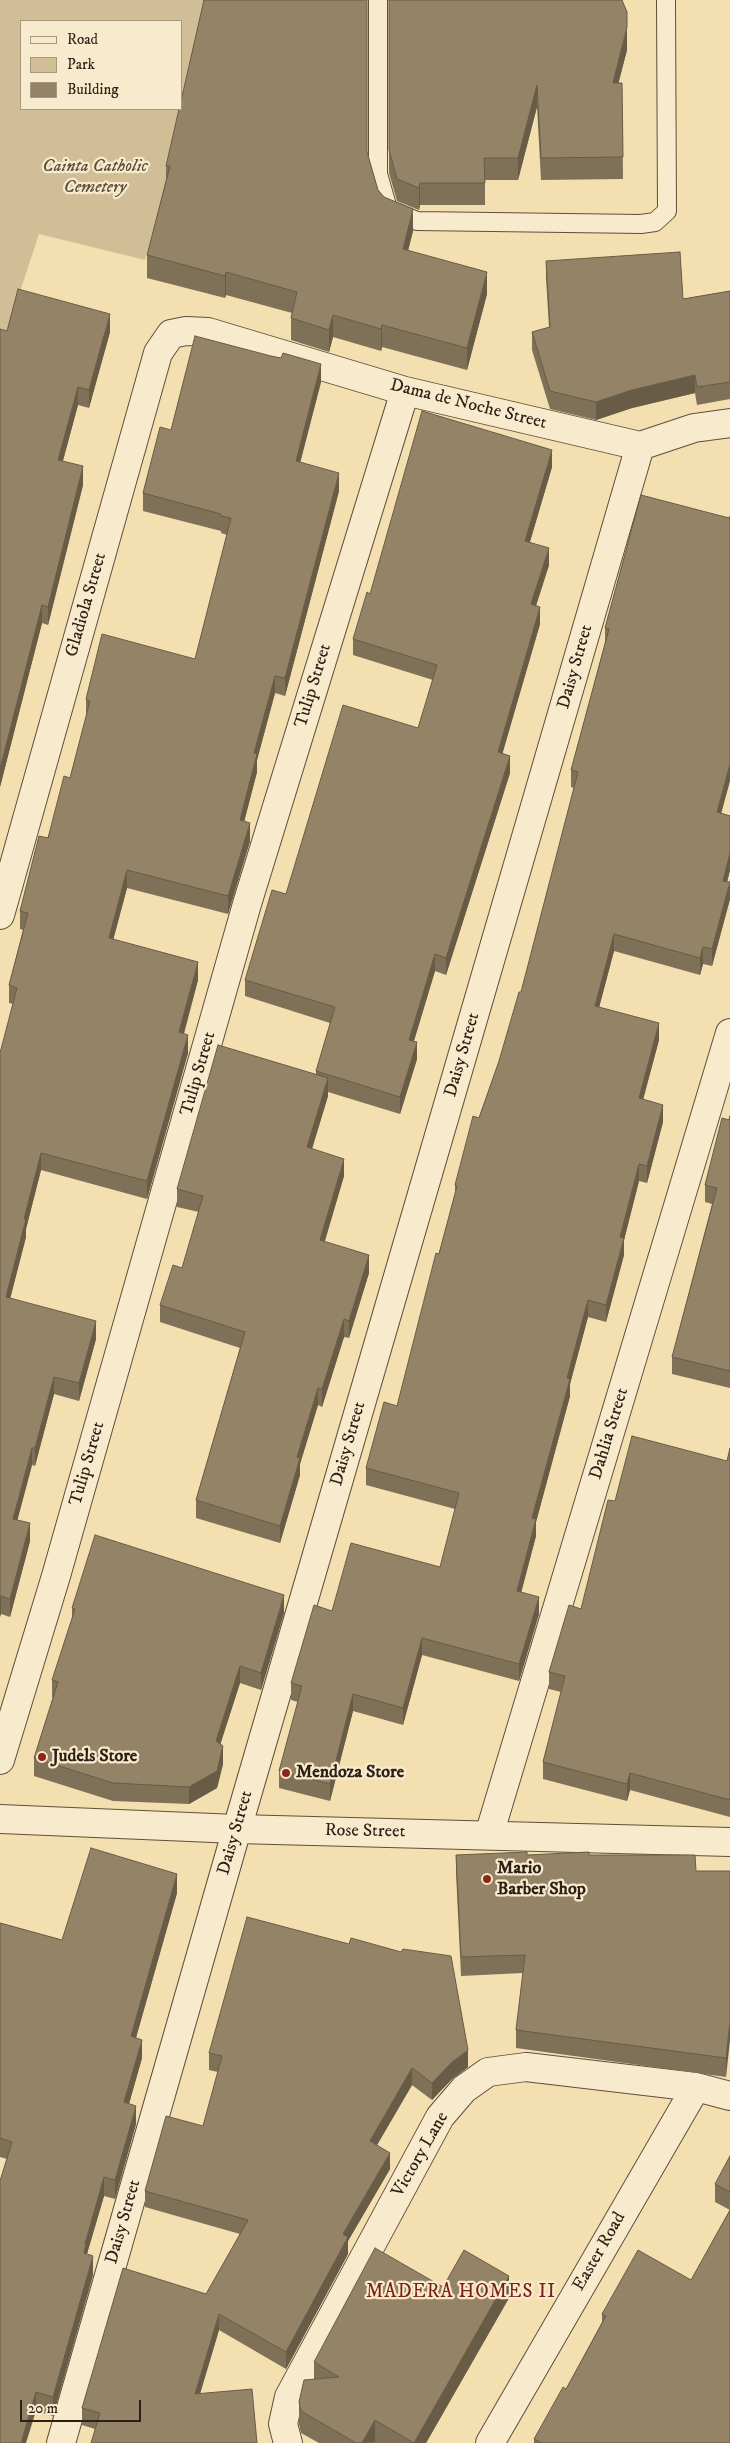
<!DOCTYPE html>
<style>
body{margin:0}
#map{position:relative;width:730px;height:2443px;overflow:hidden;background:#f4dfb0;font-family:"IM FELL DW Pica",serif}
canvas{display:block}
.legend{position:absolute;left:20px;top:20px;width:162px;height:90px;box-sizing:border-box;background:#f8eacc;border:1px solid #a69983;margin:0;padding:6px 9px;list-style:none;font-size:15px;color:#2c1f16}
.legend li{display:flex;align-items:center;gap:10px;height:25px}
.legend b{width:25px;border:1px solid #a69983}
.scale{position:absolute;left:20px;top:2400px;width:121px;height:22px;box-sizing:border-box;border:2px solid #2c1f16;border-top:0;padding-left:6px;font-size:15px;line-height:18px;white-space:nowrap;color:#2c1f16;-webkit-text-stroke:4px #f8eacc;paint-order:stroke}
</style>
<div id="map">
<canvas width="730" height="2443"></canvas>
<ul class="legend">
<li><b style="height:6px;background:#f8eacc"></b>Road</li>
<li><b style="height:14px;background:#d2be96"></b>Park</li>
<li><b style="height:14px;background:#948366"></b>Building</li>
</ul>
<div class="scale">20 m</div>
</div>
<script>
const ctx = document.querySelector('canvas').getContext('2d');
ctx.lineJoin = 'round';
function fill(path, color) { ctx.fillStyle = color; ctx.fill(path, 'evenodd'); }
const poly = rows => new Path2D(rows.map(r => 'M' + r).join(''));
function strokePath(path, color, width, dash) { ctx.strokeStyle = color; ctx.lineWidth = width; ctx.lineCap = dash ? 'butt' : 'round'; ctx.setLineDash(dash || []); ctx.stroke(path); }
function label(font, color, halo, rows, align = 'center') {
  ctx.font = font + ' "IM FELL DW Pica",serif'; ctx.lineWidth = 4.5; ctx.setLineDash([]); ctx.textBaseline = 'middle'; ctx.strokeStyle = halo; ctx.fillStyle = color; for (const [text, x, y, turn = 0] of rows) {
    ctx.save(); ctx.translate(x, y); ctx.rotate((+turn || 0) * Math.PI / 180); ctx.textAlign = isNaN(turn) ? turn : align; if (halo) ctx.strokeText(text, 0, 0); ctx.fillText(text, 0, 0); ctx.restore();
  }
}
const green = poly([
 [0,0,206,0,166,180,145,260,39,234,0,352],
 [21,21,181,21,181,109,21,109]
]);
const service = poly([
 [378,0,378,174,388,209,417,221,641,224,655,222,667,211,666,0]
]);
const minor = poly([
 [0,915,158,353,171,334,186,331,208,332,405,391,640,446,694,428,730,423],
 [0,1760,56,1576,247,904,405,391],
 [489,1835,730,1033],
 [61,2443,237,1829,640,446],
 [288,2443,283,2424,289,2397,440,2117,464,2089,488,2072,526,2067,696,2087,730,2096],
 [490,2443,696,2087]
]);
const tertiary = poly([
 [0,1819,237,1829,730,1842]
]);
const wall = poly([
 [389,0,627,50,618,83,622,83,623,179,541,180,537,107,518,180,485,180,485,205,420,205,419,210,397,201,389,173],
 [367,152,378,190,413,231,408,250,487,294,467,370,382,347,381,351,333,337,329,352,291,340,291,318,292,313,226,295,225,298,147,278,147,255,166,180,166,166],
 [546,261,683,299,730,291,730,399,697,405,695,393,632,408,596,420,550,409,532,350,532,332,549,327,546,278],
 [0,329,7,331,110,332,89,408,78,405,63,461,83,485,48,625,42,623,0,787],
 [321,382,300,462,339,491,285,696,275,693,257,760,257,772,244,821,250,841,228,914,127,888,113,939,198,980,184,1034,188,1053,147,1199,41,1170,26,1229,26,1237,10,1298,96,1339,79,1401,54,1394,35,1466,32,1465,17,1520,30,1541,10,1617,1,1614,0,1617,13,1004,9,1003,9,985,23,930,20,929,20,911,70,778,86,717,86,699,195,659,227,535,221,533,221,531,143,511,143,493,171,430],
 [552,467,530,542,549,565,536,606,540,624,502,754,510,773,446,975,435,971,414,1041,417,1059,400,1114,328,1092,328,1096,312,1149,344,1176,324,1242,369,1273,349,1338,344,1337,322,1407,318,1405,300,1464,300,1475,280,1543,196,1518,196,1500,240,1348,160,1322,160,1305,182,1268,199,1212,177,1207,177,1189,316,1074,316,1071,330,1023,245,996,245,980,286,894,418,728,433,680,353,655,353,639,370,594],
 [641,495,721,813,730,816,730,870,727,882,730,899,712,966,703,964,700,975,614,951,599,1007,659,1040,643,1099,663,1122,647,1183,639,1181,624,1240,624,1255,606,1322,588,1317,570,1384,570,1396,536,1522,536,1536,521,1593,539,1614,519,1681,422,1655,403,1725,353,1711,330,1801,279,1788,279,1771,298,1702,291,1700,291,1683,332,1611,440,1567,455,1509,366,1485,366,1468,397,1406,455,1194,455,1185,499,1061,521,992,574,788,571,787,571,770,605,643,605,628],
 [730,1116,730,1388,672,1374,672,1357,712,1204,705,1202,705,1185],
 [730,1448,730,1817,630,1790,627,1801,543,1779,543,1762,561,1692,549,1689,549,1672,581,1609,615,1501,727,1461],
 [72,1608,284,1613,261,1690,240,1683,220,1744,223,1764,217,1788,189,1804,113,1801,34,1776,34,1758,53,1698,52,1697,52,1680,72,1620],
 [456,1855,589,1855,696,1871,730,1871,726,2077,516,2048,516,2030,523,1973,461,1976,456,1873],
 [177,1893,136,2038,142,2058,129,2104,136,2124,115,2199,104,2196,87,2254,93,2275,53,2416,36,2411,7,2159,0,2157,0,1923,62,1940],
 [209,2053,468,2067,452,2079,432,2100,412,2085,377,2145,390,2169,348,2241,348,2254,286,2369,219,2330,200,2393,95,2429,82,2425,82,2408,206,2294,240,2234,145,2207,145,2191,203,2126,218,2072,209,2070],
 [730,2156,730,2443,534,2443,534,2439,566,2389,602,2322,602,2314,691,2280,730,2210,715,2202,715,2184],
 [443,2287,509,2298,426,2443,319,2443,301,2433,299,2424,299,2402,314,2379,314,2362]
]);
const shadedWall = poly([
 [627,27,627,50,613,105,613,83],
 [537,85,537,107,518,180,518,158],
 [420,183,420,205,419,210,419,188],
 [413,209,413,231,403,271,403,249],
 [226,272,226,295,225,298,225,276],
 [487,272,487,294,467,370,467,348],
 [110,314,110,332,89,408,89,390],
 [333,315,333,337,329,352,329,330],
 [382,325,382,347,381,351,381,329],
 [321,364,321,382,296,479,296,461],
 [695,375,695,393,632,408,596,420,596,402,632,390],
 [78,387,78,405,58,478,58,460],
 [552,450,552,467,525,558,525,541],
 [83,466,83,485,48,625,48,607],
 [339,473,339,491,285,696,285,678],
 [549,548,549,565,531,621,531,604],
 [42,605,42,623,0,787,0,769],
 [540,607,540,624,498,769,498,752],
 [275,676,275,693,257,760,257,772,240,838,240,820,254,753],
 [510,756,510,773,446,975,446,958],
 [730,764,730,781,717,829,717,812],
 [250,823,250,841,228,914,228,896],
 [730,853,730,870,723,898,723,881],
 [127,870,127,888,109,956,109,938],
 [730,882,730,899,712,966,712,949],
 [614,934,614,951,595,1023,595,1006],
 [703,947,703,964,700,975,700,958],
 [435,954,435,971,409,1057,409,1040],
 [198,962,198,980,179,1050,179,1032],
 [659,1023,659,1040,639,1115,639,1098],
 [188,1035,188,1053,147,1199,147,1181],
 [417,1042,417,1059,400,1114,400,1097],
 [328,1078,328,1096,307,1165,307,1147],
 [663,1105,663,1122,647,1183,647,1166],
 [41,1153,41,1170,26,1229,26,1237,6,1315,6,1297,24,1219],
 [344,1159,344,1176,320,1258,320,1240],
 [639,1164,639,1181,624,1240,624,1255,606,1322,606,1305,620,1237],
 [369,1255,369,1273,349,1338,349,1321],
 [588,1300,588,1317,570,1384,570,1396,536,1522,536,1536,517,1608,517,1591,532,1518,567,1378],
 [344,1319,344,1337,322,1407,322,1389],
 [96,1321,96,1339,79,1401,79,1383],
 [54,1377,54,1394,35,1466,35,1448],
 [318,1388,318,1405,300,1464,300,1475,280,1543,280,1526,297,1457],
 [32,1448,32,1465,13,1537,13,1519],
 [30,1523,30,1541,10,1617,10,1599],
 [284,1595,284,1613,261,1690,261,1673],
 [1,1596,1,1614,0,1617,0,1600],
 [539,1597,539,1614,519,1681,519,1664],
 [422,1638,422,1655,403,1725,403,1708],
 [240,1666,240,1683,216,1758,216,1741],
 [353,1694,353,1711,330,1801,330,1784],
 [223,1746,223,1764,217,1788,189,1804,189,1787],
 [630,1773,630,1790,627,1801,627,1784],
 [177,1874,177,1893,131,2055,131,2036],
 [730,2021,730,2040,726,2077,726,2058],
 [142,2040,142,2058,124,2121,124,2102],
 [468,2050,468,2067,452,2079,432,2100,432,2083,452,2062],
 [412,2068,412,2085,370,2157,370,2141],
 [136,2106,136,2124,115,2199,115,2180],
 [390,2153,390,2169,348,2241,348,2254,286,2369,286,2352,343,2234],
 [104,2177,104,2196,86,2257,84,2253,85,2244],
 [93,2256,93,2275,53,2416,53,2397],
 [509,2276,509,2298,426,2443,414,2443],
 [219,2314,219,2330,195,2411,195,2394],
 [36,2392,36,2411,26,2443,21,2443],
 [375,2420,375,2442,362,2443]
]);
const building = poly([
 [204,0,367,0,367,152,378,190,384,197,413,209,403,249,487,272,467,348,382,325,381,329,333,315,329,330,291,318,297,292,226,272,225,276,147,255,170,166,166,166,179,109,181,109,181,101,204,0],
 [389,0,622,0,627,12,627,27,613,83,622,83,623,157,541,158,537,85,518,158,484,158,485,183,420,183,419,188,397,179,389,150,389,0],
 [680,252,683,299,730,291,730,382,697,387,695,375,632,390,596,402,550,391,532,332,550,327,546,261,680,252],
 [18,289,110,314,89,390,78,387,58,460,83,466,48,607,42,605,0,769,0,329,7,331,18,289],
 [195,336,271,356,281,358,283,353,321,364,296,461,339,473,285,678,275,676,254,753,257,754,240,820,250,823,228,896,127,870,109,938,198,962,179,1032,188,1035,147,1181,41,1153,24,1219,26,1219,6,1297,96,1321,79,1383,54,1377,35,1448,32,1448,13,1519,30,1523,10,1599,1,1596,0,1600,0,1053,17,988,9,985,28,913,20,911,39,836,48,838,64,776,70,778,90,701,86,699,102,634,195,659,231,518,221,516,221,514,143,493,160,427,171,430,195,336],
 [422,411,552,450,525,541,549,548,531,604,540,607,498,752,510,756,446,958,435,954,409,1040,417,1042,400,1097,316,1071,335,1007,245,980,272,890,286,894,343,705,418,728,437,665,353,639,367,592,370,594,422,411],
 [641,495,729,518,730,516,730,764,717,812,730,816,730,853,723,881,730,882,712,949,703,947,700,958,614,934,595,1006,659,1023,639,1098,663,1105,647,1166,639,1164,620,1237,624,1238,606,1305,588,1300,567,1378,570,1379,532,1518,536,1519,517,1591,539,1597,519,1664,422,1638,403,1708,353,1694,330,1784,279,1771,302,1686,291,1683,314,1605,332,1611,351,1543,440,1567,459,1493,366,1468,384,1402,397,1406,436,1253,439,1254,457,1186,455,1185,473,1116,479,1118,499,1061,519,992,521,992,578,772,571,770,609,629,605,628,641,495],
 [218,1045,328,1078,307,1147,344,1159,320,1240,369,1255,349,1321,344,1319,322,1389,318,1388,297,1457,300,1458,280,1526,196,1500,245,1332,160,1305,173,1265,182,1268,203,1196,177,1189,218,1045],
 [730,1116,730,1371,672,1357,717,1188,705,1185,722,1118,729,1120,730,1116],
 [632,1436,727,1461,730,1448,730,1800,630,1773,627,1784,543,1762,565,1676,549,1672,569,1605,581,1609,608,1500,615,1501,632,1436],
 [95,1535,284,1595,261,1673,240,1666,216,1741,223,1746,217,1771,189,1787,113,1783,34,1758,58,1682,52,1680,75,1609,72,1608,95,1535],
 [91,1848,177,1874,131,2036,142,2040,124,2102,136,2106,115,2180,104,2177,85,2244,86,2244,84,2253,93,2256,53,2397,36,2392,21,2443,0,2443,0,2181,12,2142,0,2138,0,1923,62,1940,91,1848],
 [527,1852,527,1855,589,1852,589,1855,695,1855,696,1871,730,1871,730,2021,726,2058,516,2030,525,1955,461,1957,456,1855,527,1852],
 [247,1917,349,1944,351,1938,401,1952,403,1949,451,1956,468,2050,452,2062,432,2083,412,2068,370,2141,390,2153,343,2234,348,2237,286,2352,219,2314,195,2394,252,2389,257,2443,91,2443,100,2413,82,2408,123,2268,206,2294,248,2220,145,2191,166,2116,203,2126,222,2056,209,2053,247,1917],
 [730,2156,730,2192,715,2184,730,2156],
 [730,2210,730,2443,542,2443,534,2439,563,2387,566,2389,606,2316,602,2314,638,2250,691,2280,730,2210],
 [375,2248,443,2287,464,2250,509,2276,414,2443,375,2420,362,2443,356,2443,301,2411,299,2402,304,2380,339,2377,314,2362,375,2248]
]);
const markers = [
 [42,1757,5,"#8f2418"],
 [286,1773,5,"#8f2418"],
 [487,1879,5,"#8f2418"]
];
const parkNames = [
 ["Cainta Catholic",95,167],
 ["Cemetery",95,188]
];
const streetNames = [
 ["Dama de Noche Street",468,405,14],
 ["Gladiola Street",87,605,-74],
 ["Daisy Street",576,667,-74],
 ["Tulip Street",314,686,-73],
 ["Daisy Street",463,1055,-74],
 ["Tulip Street",199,1074,-74],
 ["Dahlia Street",610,1434,-73],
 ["Daisy Street",349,1444,-74],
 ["Tulip Street",88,1464,-74],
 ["Rose Street",365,1832,1],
 ["Daisy Street",236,1833,-74],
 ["Victory Lane",421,2155,-60],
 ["Daisy Street",124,2222,-74],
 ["Easter Road",600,2252,-60]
];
const poiNames = [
 ["Judels Store",52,1757],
 ["Mendoza Store",296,1773],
 ["Mario",497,1869],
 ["Barber Shop",497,1890]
];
const neighbourhoodNames = [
 ["MADERA HOMES II",461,2293]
];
fill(green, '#d2be96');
strokePath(service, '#5e4f3c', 20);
strokePath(minor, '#5e4f3c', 30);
strokePath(tertiary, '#5e4f3c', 30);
strokePath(service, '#f8eacc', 18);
strokePath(minor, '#f8eacc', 28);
strokePath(tertiary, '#f8eacc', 28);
fill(wall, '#7f7158');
fill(shadedWall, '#685c47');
fill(building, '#948366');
strokePath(building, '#685c47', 1);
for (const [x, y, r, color] of markers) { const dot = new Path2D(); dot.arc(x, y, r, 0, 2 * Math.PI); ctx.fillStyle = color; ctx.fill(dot); strokePath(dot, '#f8eacc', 2); }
label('italic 18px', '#5e4f3c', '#f8eacc', parkNames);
label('18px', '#2c1f16', '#f8eacc', streetNames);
label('bold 18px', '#2c1f16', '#f8eacc', poiNames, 'left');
ctx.letterSpacing = '1px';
label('19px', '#7a1f14', '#f8eacc', neighbourhoodNames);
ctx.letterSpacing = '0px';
</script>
